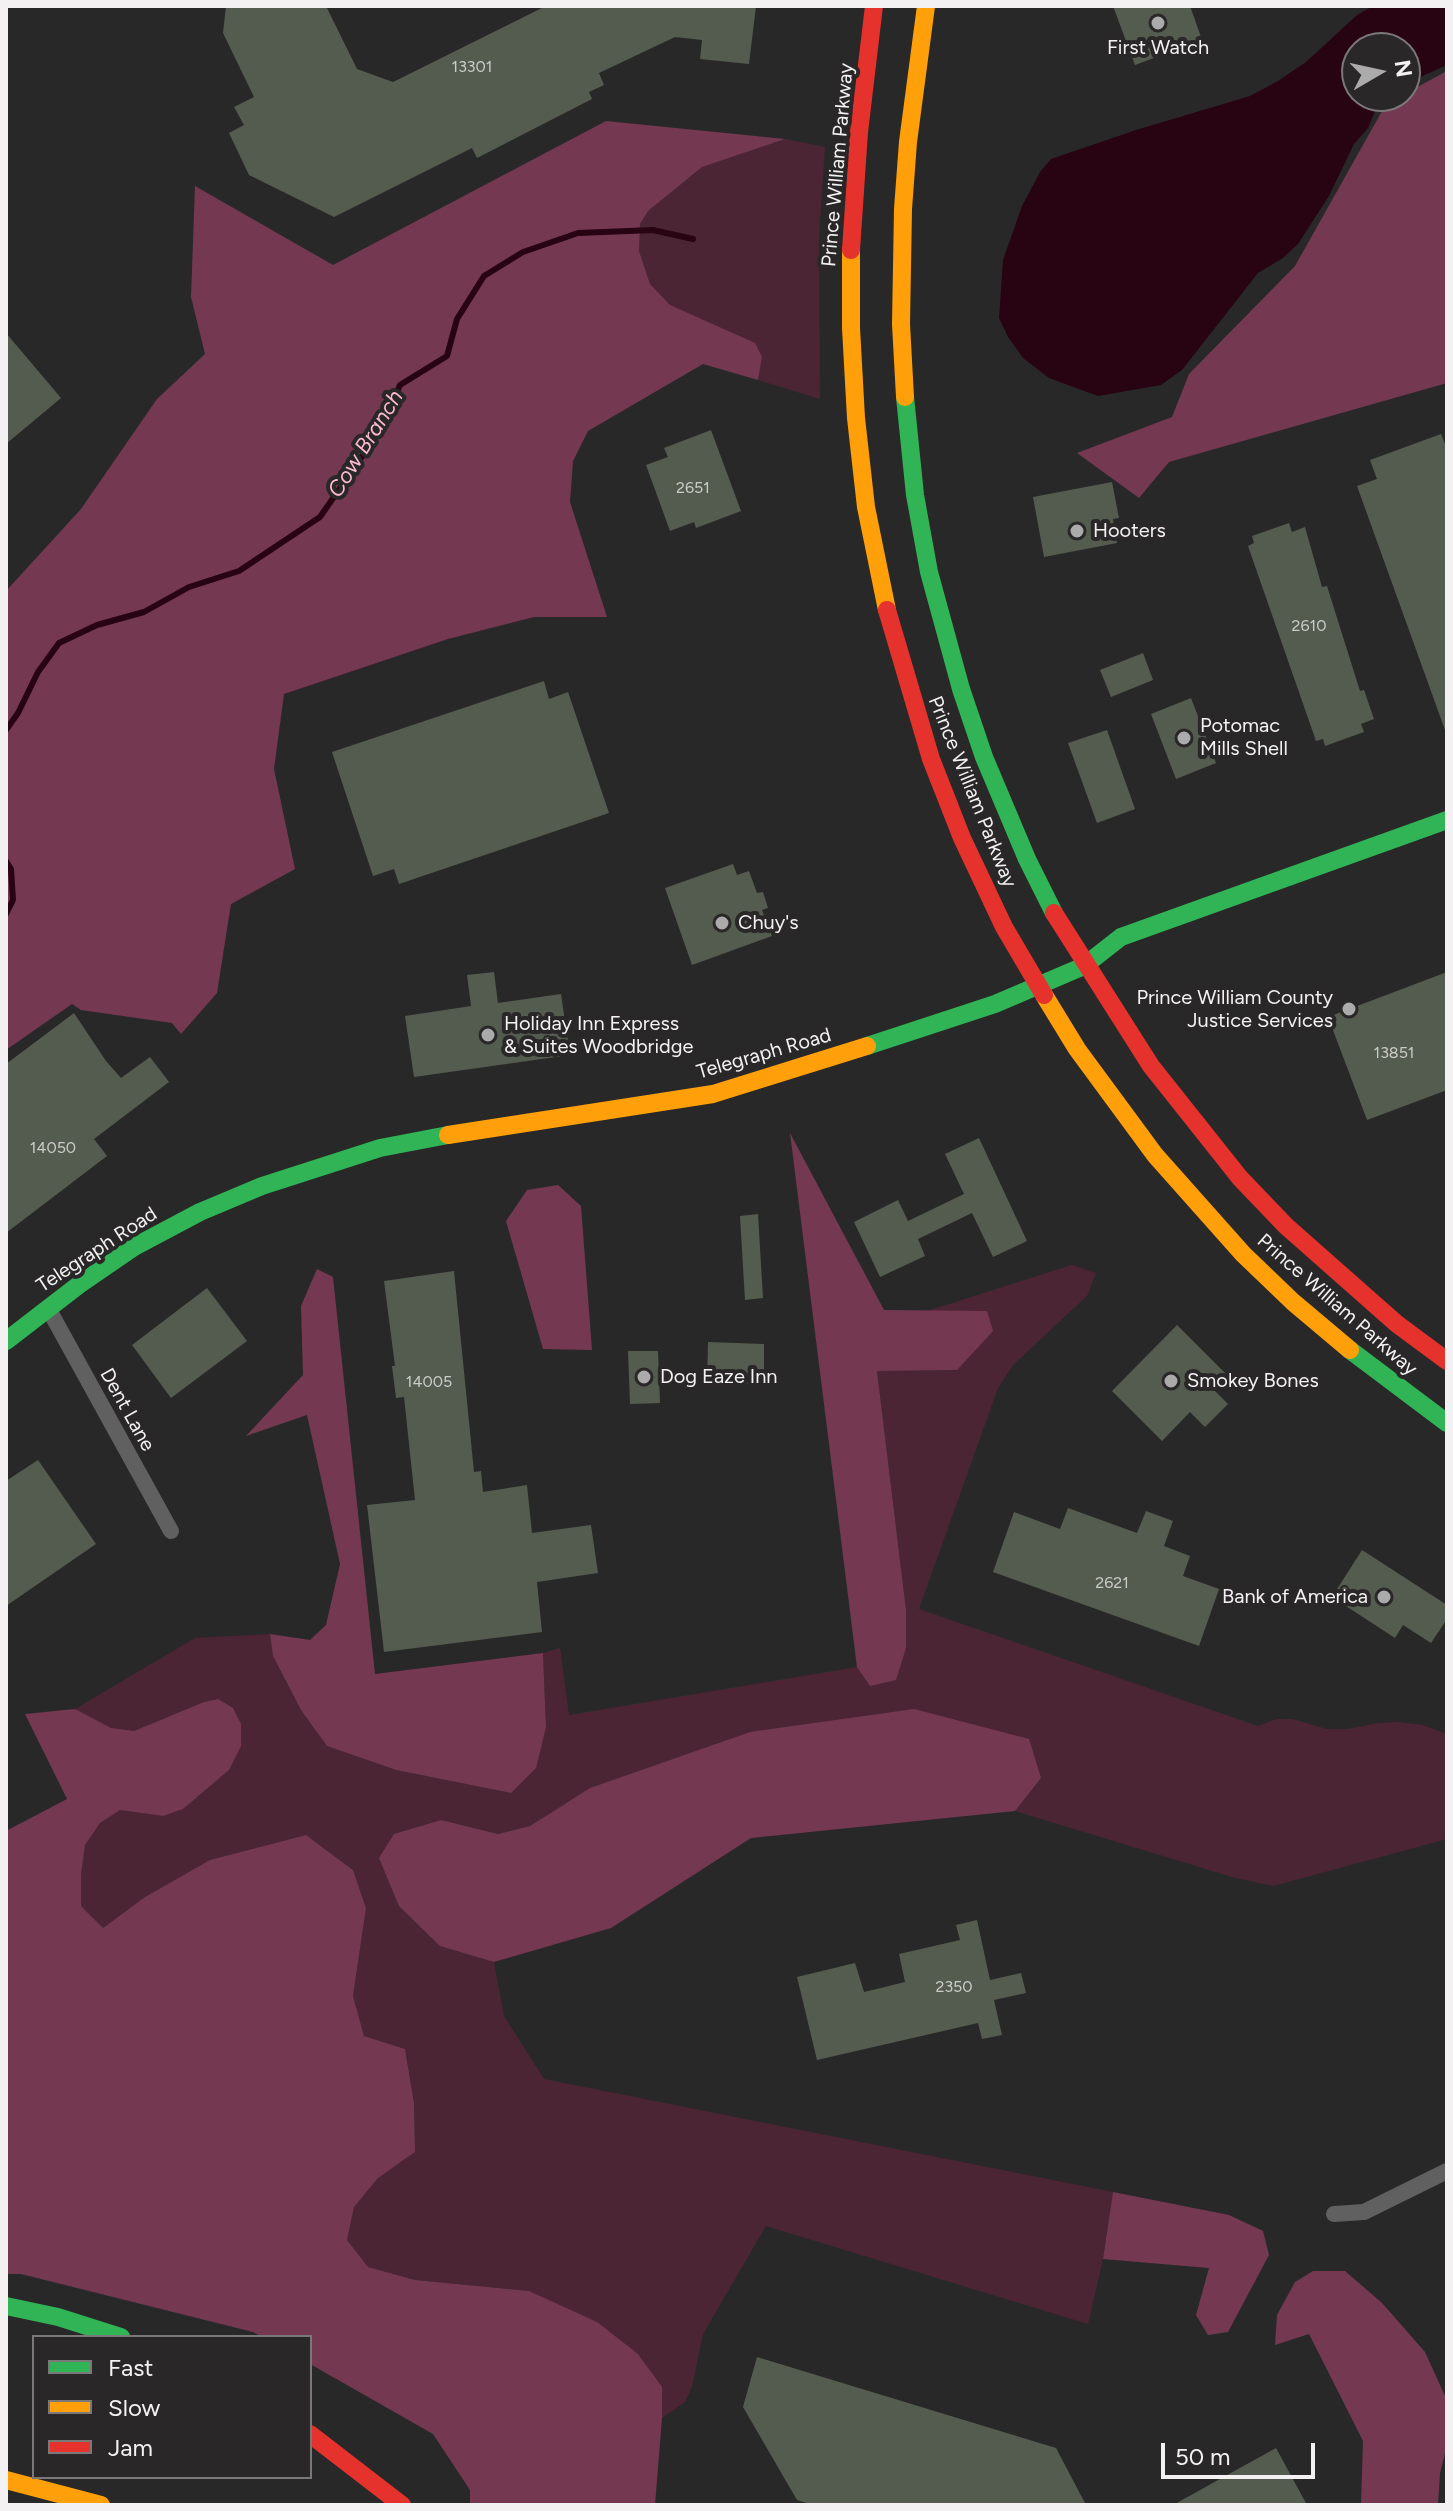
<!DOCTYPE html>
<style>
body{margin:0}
#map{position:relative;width:1453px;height:2511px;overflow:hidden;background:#292828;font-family:Figtree,sans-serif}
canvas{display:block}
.frame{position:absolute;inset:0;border:8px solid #f3f1f2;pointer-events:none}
.legend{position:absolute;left:32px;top:2335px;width:280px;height:144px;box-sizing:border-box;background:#2a2728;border:2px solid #7a7879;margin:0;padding:10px 14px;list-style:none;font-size:24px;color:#f3f1f2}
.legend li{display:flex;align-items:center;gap:16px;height:40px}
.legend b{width:40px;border:2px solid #7a7879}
.north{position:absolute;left:1341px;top:32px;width:80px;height:80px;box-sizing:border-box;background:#2a2728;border:2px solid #7a7879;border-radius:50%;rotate:81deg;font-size:22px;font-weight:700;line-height:32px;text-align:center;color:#f3f1f2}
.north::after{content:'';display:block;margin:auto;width:28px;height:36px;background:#acabab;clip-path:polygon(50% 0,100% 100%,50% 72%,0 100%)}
.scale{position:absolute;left:1161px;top:2443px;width:154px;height:36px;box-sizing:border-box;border:4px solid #f3f1f2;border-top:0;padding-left:10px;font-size:24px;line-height:28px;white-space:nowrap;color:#f3f1f2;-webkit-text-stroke:6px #2a2728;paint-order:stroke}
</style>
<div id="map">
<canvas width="1453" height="2511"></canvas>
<div class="frame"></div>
<ul class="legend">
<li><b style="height:10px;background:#30b455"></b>Fast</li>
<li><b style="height:10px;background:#ff9f0a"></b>Slow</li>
<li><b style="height:10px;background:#e5322d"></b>Jam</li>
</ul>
<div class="north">N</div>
<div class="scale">50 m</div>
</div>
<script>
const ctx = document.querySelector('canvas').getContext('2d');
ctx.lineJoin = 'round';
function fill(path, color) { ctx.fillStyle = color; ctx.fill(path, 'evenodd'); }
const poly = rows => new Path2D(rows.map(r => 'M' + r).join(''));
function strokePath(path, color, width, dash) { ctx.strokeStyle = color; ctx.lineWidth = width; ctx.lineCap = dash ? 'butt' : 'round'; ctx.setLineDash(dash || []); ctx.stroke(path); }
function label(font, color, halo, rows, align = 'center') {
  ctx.font = font + ' Figtree,sans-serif'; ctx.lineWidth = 8; ctx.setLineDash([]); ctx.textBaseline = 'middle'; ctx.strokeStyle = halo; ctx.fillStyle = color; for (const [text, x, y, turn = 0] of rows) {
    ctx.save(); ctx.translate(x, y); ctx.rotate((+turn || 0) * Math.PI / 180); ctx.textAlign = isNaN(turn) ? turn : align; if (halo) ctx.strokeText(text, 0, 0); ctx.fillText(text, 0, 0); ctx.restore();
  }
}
const green = poly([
 [785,139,825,147,819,237,820,399,758,380,762,357,670,305,650,284,639,251,640,224,647,211,702,167],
 [1072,1265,1096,1273,1087,1296,1013,1365,998,1388,919,1609,1258,1726,1277,1719,1292,1719,1327,1729,1348,1729,1378,1723,1398,1722,1422,1725,1447,1734,1447,1839,1273,1886,1232,1877,1015,1811,1041,1778,750,1732,590,1788,530,1826,498,1834,441,1820,440,1946,494,1962,504,2016,544,2079,1113,2192,1103,2259,1088,2324,766,2226,703,2334,692,2387,685,2402,662,2418,662,2387,638,2354,529,2291,415,2280,368,2267,347,2240,354,2207,378,2178,415,2152,414,2103,405,2049,364,2036,353,1996,366,1908,353,1870,306,1835,210,1860,145,1897,103,1928,81,1906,81,1875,85,1845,100,1823,120,1810,163,1816,183,1809,229,1770,218,1699,204,1702,134,1731,111,1729,75,1709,195,1638,270,1634,273,1656,301,1710,327,1746,396,1770,511,1793,546,1727,543,1653,560,1648,569,1715,857,1667,870,1686,906,1648,906,1610,877,1371,957,1370,987,1311,927,1311]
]);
const forest = poly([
 [1445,72,1447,383,1169,462,1139,498,1077,453,1172,417,1189,374,1295,266,1386,104],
 [606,121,785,139,702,167,648,211,640,224,639,251,650,284,670,305,755,343,762,357,758,380,703,364,588,431,573,461,570,502,607,617,534,617,448,639,284,694,274,769,295,869,231,904,217,993,181,1034,172,1023,81,1010,72,1004,6,1050,6,591,81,509,157,399,205,354,191,297,195,186,333,265],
 [790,1133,884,1310,987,1311,993,1331,957,1370,877,1371,906,1610,906,1648,896,1680,870,1686,857,1667],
 [558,1185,581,1206,592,1350,543,1349,506,1221,527,1190],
 [317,1269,333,1277,375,1674,543,1653,546,1727,536,1768,511,1793,396,1770,327,1746,301,1710,273,1656,270,1634,310,1640,326,1625,340,1564,307,1415,246,1436,303,1375,301,1306],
 [218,1699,233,1708,241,1724,241,1746,229,1770,183,1809,163,1816,120,1810,100,1823,85,1845,81,1875,81,1906,103,1928,145,1897,210,1860,306,1835,353,1870,366,1908,353,1996,364,2036,405,2049,414,2103,415,2152,378,2178,354,2207,347,2240,368,2267,415,2280,529,2291,597,2322,638,2354,662,2387,662,2418,655,2505,470,2505,470,2490,433,2434,310,2364,310,2337,262,2337,253,2332,21,2274,6,2274,6,1831,67,1799,25,1714,75,1709,111,1728,134,1731,204,1702],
 [914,1709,1029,1739,1041,1778,1015,1811,751,1838,611,1928,494,1962,440,1946,399,1906,379,1858,394,1834,441,1820,498,1834,530,1826,590,1788,750,1732],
 [1113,2192,1229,2215,1263,2231,1269,2255,1228,2332,1208,2335,1196,2315,1209,2268,1103,2259],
 [1313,2271,1345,2271,1382,2303,1425,2352,1445,2396,1447,2445,1440,2473,1438,2505,1361,2505,1363,2441,1309,2334,1275,2345,1277,2315,1295,2282]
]);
const water = poly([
 [1373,6,1447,6,1447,65,1405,84,1405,48,1357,48,1357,96,1385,96,1380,99,1368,128,1354,144,1329,196,1298,244,1283,258,1258,273,1182,370,1161,385,1098,396,1049,378,1023,358,1008,337,999,318,1003,260,1022,206,1040,172,1051,159,1136,130,1250,96,1278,81,1306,62,1357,15]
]);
const stream = poly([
 [6,730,18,713,38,672,59,643,97,625,144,612,189,587,239,571,320,517,379,432,400,385,447,356,457,319,484,276,523,252,578,233,653,230,693,239],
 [6,861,11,869,13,900,6,914]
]);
const building = poly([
 [226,6,326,6,357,69,393,82,546,6,756,6,749,64,700,59,702,40,675,37,599,73,604,85,589,92,592,99,477,158,472,148,334,217,249,175,229,133,244,125,234,107,254,97,223,33],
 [1113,6,1190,6,1202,40,1135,65],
 [6,333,61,398,6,444],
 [711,430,741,511,696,528,694,522,670,531,646,465,668,457,664,448],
 [1441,434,1447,449,1447,730,1445,730,1357,486,1377,479,1370,460],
 [1112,482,1119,518,1113,519,1117,543,1044,557,1033,497],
 [1289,523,1292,532,1305,527,1322,587,1327,586,1360,691,1364,690,1374,719,1361,724,1364,732,1325,746,1323,739,1316,741,1248,546,1254,543,1252,536],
 [1143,653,1153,680,1111,697,1100,670],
 [544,681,549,699,568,692,609,813,399,884,394,869,373,876,332,752],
 [1191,698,1216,763,1176,779,1151,714],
 [1107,730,1135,809,1097,823,1068,743],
 [733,864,737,875,749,871,757,893,763,892,768,908,762,910,772,936,692,965,665,888],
 [494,972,498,1003,561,994,570,1055,414,1077,405,1016,471,1006,467,975],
 [1447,972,1447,1090,1367,1120,1328,1017],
 [74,1013,106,1061,121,1078,150,1057,169,1082,94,1139,107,1156,6,1233,6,1064],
 [979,1138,1027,1241,993,1257,972,1213,918,1239,925,1256,880,1277,854,1222,898,1200,908,1221,964,1194,945,1154],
 [758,1214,763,1298,745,1300,740,1216],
 [454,1271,474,1472,481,1471,483,1492,527,1485,532,1533,591,1525,598,1573,537,1582,542,1632,384,1652,367,1505,415,1500,404,1397,396,1398,392,1366,395,1366,384,1281],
 [207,1288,247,1341,171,1398,132,1345],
 [1177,1325,1226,1374,1212,1388,1228,1404,1205,1427,1190,1412,1162,1441,1112,1391],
 [708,1342,764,1344,764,1371,754,1384,707,1383],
 [628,1351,658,1351,660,1403,630,1404],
 [38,1460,96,1544,6,1606,6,1481],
 [1068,1508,1137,1533,1146,1511,1173,1521,1164,1546,1190,1556,1183,1576,1219,1589,1199,1646,993,1572,1014,1512,1060,1529],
 [1362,1550,1447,1605,1447,1619,1431,1643,1403,1625,1395,1638,1332,1597],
 [977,1920,990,1980,1021,1973,1026,1993,994,2000,1002,2035,982,2039,978,2023,817,2060,797,1977,855,1963,864,1992,905,1982,899,1954,960,1940,956,1925],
 [757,2357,1056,2448,1086,2505,813,2505,797,2500,743,2407],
 [1276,2448,1307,2505,1173,2505]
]);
const street = poly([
 [48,1308,171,1531],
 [1334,2214,1364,2212,1447,2171]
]);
const fast = poly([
 [905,397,915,495,929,572,961,689,984,757,1027,859,1054,913],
 [867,1046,995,1004,1084,966,1121,937,1447,820],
 [6,1341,80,1284,134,1247,200,1212,262,1186,380,1148,448,1135],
 [1350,1350,1447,1423],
 [6,2306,58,2317,121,2337]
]);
const slow = poly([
 [851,250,851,328,856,418,866,507,887,610],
 [905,397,901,324,903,209,908,142,926,6],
 [1044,995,1077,1049,1155,1155,1243,1254,1293,1302,1350,1350],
 [448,1135,713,1094,867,1046],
 [6,2480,101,2505]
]);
const jam = poly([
 [851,250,859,132,874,6],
 [887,610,931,759,962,838,1004,927,1044,995],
 [1054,913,1151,1066,1240,1178,1286,1226,1397,1324,1447,1361],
 [310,2434,402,2505]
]);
const markers = [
 [1158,23,8,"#acabab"],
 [1077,531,8,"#acabab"],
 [1184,738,8,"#acabab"],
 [722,923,8,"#acabab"],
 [1349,1009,8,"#acabab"],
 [488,1035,8,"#acabab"],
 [644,1377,8,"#acabab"],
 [1171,1381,8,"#acabab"],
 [1384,1597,8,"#acabab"]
];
const numberNames = [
 ["13301",472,67],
 ["2651",693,488],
 ["2610",1309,626],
 ["13851",1394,1053],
 ["14050",53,1148],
 ["14005",429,1382],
 ["2621",1112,1583],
 ["2350",954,1987]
];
const poiNames = [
 ["First Watch",1158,48,"center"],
 ["Hooters",1093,531],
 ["Potomac",1200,726],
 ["Mills Shell",1200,749],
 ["Chuy's",738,923],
 ["Prince William County",1333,998,"right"],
 ["Justice Services",1333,1021,"right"],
 ["Holiday Inn Express",504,1024],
 ["& Suites Woodbridge",504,1047],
 ["Dog Eaze Inn",660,1377],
 ["Smokey Bones",1187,1381],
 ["Bank of America",1368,1597,"right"]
];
const streetNames = [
 ["Prince William Parkway",838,165,-85],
 ["Prince William Parkway",972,792,68],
 ["Telegraph Road",764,1054,-16],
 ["Telegraph Road",97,1250,-33],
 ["Prince William Parkway",1337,1305,41],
 ["Dent Lane",127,1410,61]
];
const waterNames = [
 ["Cow Branch",366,444,-58]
];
fill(green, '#4c2534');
fill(forest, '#743951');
fill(water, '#280413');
strokePath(stream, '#280413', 6);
fill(building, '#545c4f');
strokePath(street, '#606060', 16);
strokePath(fast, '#30b455', 18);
strokePath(slow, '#ff9f0a', 18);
strokePath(jam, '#e5322d', 18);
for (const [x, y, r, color] of markers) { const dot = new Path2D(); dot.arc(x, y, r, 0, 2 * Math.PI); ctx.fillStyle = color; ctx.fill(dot); strokePath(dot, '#2a2728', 3); }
label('16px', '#cbccc9', null, numberNames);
label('20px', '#f3f1f2', '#2a2728', poiNames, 'left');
label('20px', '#f3f1f2', '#2a2728', streetNames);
label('italic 22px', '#f9bad0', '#2a2728', waterNames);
</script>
